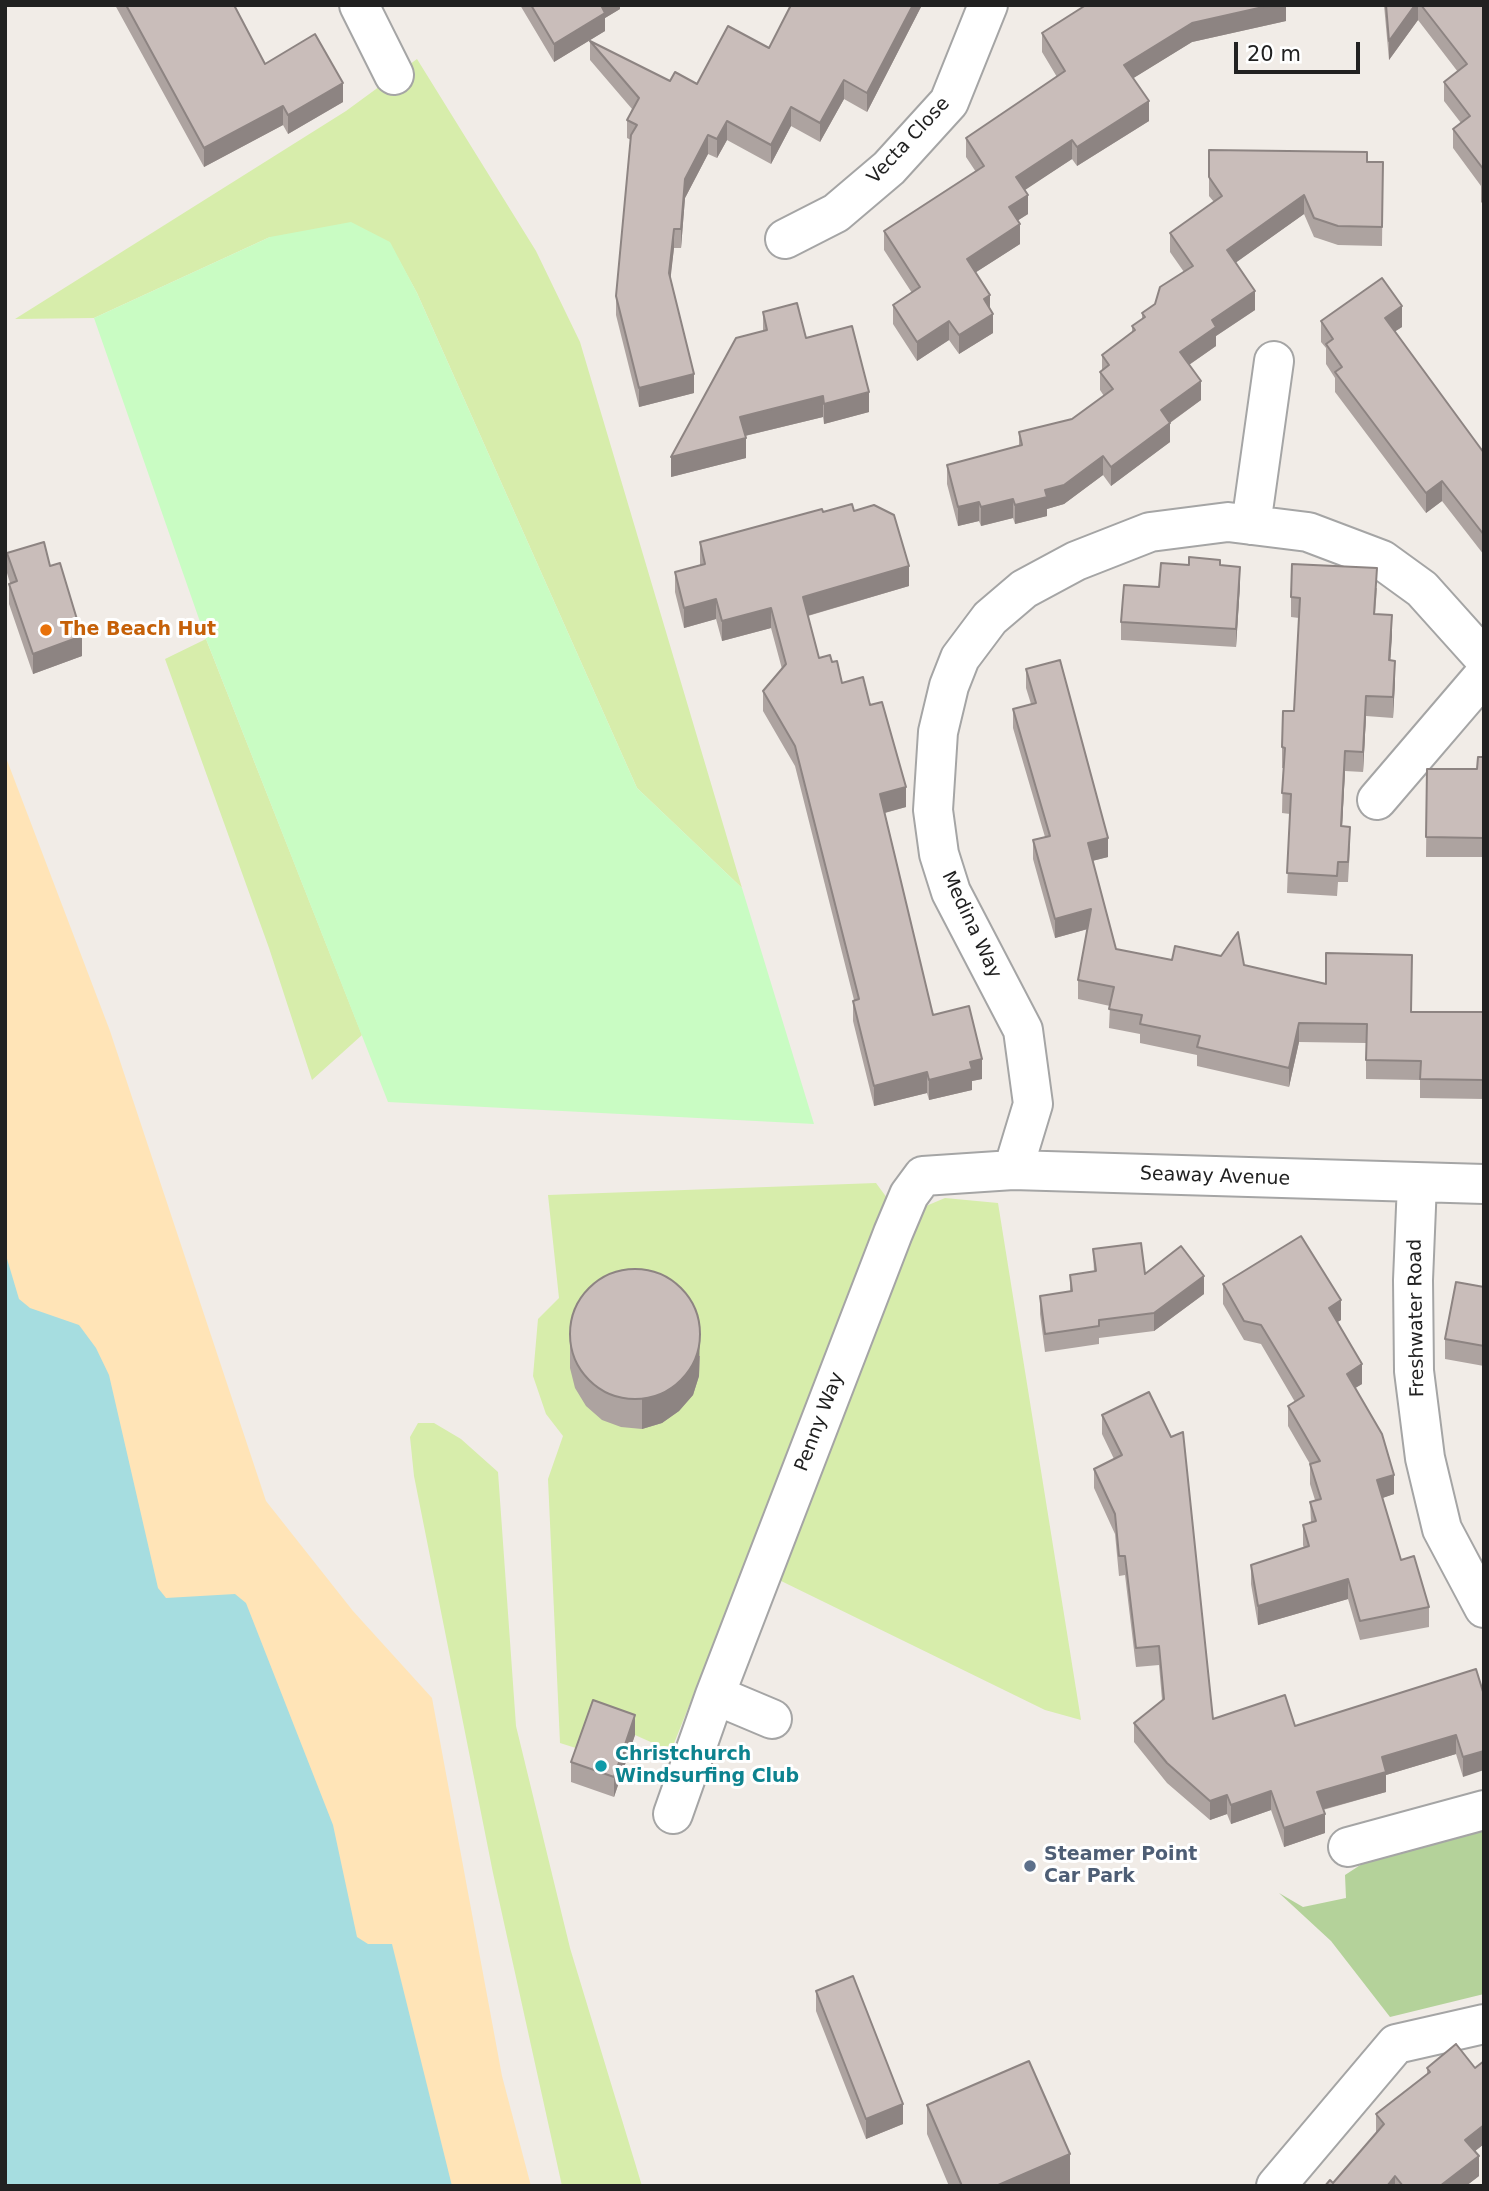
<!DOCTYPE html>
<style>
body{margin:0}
#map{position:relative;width:1489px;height:2191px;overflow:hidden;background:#f1ece7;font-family:"DejaVu Sans",sans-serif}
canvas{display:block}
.frame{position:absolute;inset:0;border:7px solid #212121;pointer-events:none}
.scale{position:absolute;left:1234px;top:42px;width:126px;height:32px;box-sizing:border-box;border:4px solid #212121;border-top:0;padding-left:9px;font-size:21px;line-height:24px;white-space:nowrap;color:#212121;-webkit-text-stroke:5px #fff;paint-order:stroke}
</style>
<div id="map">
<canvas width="1489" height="2191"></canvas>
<div class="frame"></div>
<div class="scale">20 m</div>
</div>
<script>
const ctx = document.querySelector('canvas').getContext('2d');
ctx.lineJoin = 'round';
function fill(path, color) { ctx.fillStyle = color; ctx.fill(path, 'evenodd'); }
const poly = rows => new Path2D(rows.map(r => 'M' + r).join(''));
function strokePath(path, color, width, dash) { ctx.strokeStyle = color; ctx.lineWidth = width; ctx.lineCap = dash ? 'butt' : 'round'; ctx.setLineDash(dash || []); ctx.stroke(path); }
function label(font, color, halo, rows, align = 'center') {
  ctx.font = font + ' "DejaVu Sans",sans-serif'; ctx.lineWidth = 6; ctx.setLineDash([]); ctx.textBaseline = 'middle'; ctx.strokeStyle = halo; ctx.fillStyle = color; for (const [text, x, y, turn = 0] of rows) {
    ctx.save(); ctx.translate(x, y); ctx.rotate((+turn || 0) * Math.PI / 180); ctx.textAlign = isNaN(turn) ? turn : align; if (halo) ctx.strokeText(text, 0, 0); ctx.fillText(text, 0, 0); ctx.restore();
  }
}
const grass = poly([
 [417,59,536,251,580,342,742,888,637,788,417,293,389,242,270,237,94,318,15,319,346,111],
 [206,639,362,1035,312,1080,269,948,165,659],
 [876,1183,890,1202,671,1751,635,1735,582,1750,560,1743,548,1479,563,1436,546,1414,533,1376,538,1319,559,1298,548,1195],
 [945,1198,998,1203,1081,1720,1045,1710,775,1578,926,1206],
 [418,1423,434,1423,461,1439,498,1472,516,1726,570,1948,642,2186,562,2186,493,1873,414,1476,410,1437]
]);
const forest = poly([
 [1484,1829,1484,1994,1390,2017,1331,1941,1279,1893,1303,1907,1346,1898,1345,1875,1365,1862]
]);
const sand = poly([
 [5,755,110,1031,266,1501,353,1611,432,1698,502,2076,531,2186,268,2186,5,1332]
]);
const park = poly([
 [351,222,390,242,417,293,637,788,742,888,814,1124,388,1102,206,639,94,318,270,237]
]);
const water = poly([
 [5,1252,19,1299,30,1308,79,1325,96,1348,109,1375,158,1588,166,1598,235,1594,246,1603,333,1825,357,1937,368,1944,392,1944,452,2186,5,2186]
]);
const minor = poly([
 [359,5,394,75],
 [785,239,836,213,889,168,949,102,988,5],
 [1251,525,1274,361],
 [1377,800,1484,675],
 [1013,1170,1033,1104,1023,1030,951,892,939,854,933,810,938,732,949,686,960,658,990,618,1024,589,1076,561,1150,532,1228,522,1308,532,1382,560,1422,589,1484,658],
 [1417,1183,1413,1280,1414,1371,1425,1458,1442,1529,1484,1608],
 [715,1695,772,1719],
 [673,1814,715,1695,893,1233,909,1195,923,1176,1013,1170,1484,1184],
 [1348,1847,1484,1810],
 [1276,2186,1396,2044,1484,2024]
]);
const wall = poly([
 [115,5,234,5,265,64,343,102,288,134,283,125,204,167],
 [520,5,620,5,620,9,605,18,605,31,554,62],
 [922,5,867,112,844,99,820,142,791,126,771,164,727,140,717,158,708,154,685,198,681,248,674,248,670,278,694,393,639,407,616,315,616,296,631,140,627,138,627,120,632,109,590,60,590,41,670,81,697,84,769,48],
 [1384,5,1484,5,1484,205,1481,202,1481,186,1453,148,1453,129,1461,123,1444,101,1444,82,1458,72,1418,20,1389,60],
 [1286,7,1286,21,1192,42,1133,78,1149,121,1077,166,1072,159,1024,190,1028,214,1017,221,1020,244,976,272,990,309,993,333,959,354,949,340,917,361,893,324,893,305,912,293,884,250,884,231,976,172,966,157,966,138,1057,77,1042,52,1042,33],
 [1209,150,1367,162,1383,162,1382,246,1338,245,1314,237,1304,214,1236,262,1255,310,1216,336,1216,346,1189,365,1201,400,1170,423,1170,442,1111,486,1103,475,1064,504,1047,509,1047,516,1015,524,1013,518,981,526,979,521,958,526,947,484,947,465,1019,446,1019,432,1072,419,1104,396,1100,390,1100,372,1102,370,1102,355,1132,332,1132,326,1142,319,1142,313,1155,304,1184,272,1170,252,1170,233,1214,202,1209,196],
 [763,312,806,338,869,412,824,424,823,417,745,436,746,458,671,477,763,331],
 [1321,321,1402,327,1395,331,1484,453,1484,555,1442,501,1426,513,1335,392,1335,378,1326,364,1326,348,1321,342],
 [854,511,909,586,808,616,819,658,832,662,842,683,870,705,906,807,885,813,933,1015,982,1079,972,1081,972,1090,929,1100,927,1093,874,1106,853,1021,853,1001,854,1000,795,766,763,711,763,691,782,669,771,628,722,641,716,619,684,628,675,592,675,572,700,565,700,542,823,512],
 [7,553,50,566,82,656,33,674,9,604,9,584,10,583,7,573],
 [1220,565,1240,585,1236,647,1121,640,1121,622,1159,587],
 [1377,588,1375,614,1392,635,1390,661,1395,681,1393,718,1366,716,1363,772,1345,771,1342,826,1350,847,1348,882,1338,882,1337,896,1287,893,1290,814,1282,813,1283,768,1282,768,1282,747,1294,711,1299,618,1291,617,1291,597],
 [1026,669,1108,857,1092,861,1116,949,1172,960,1244,965,1411,1012,1484,1012,1484,1099,1420,1098,1420,1080,1366,1079,1366,1043,1299,1042,1289,1087,1197,1066,1197,1055,1140,1043,1140,1034,1109,1028,1110,1006,1078,999,1078,980,1088,929,1055,938,1033,859,1033,840,1045,837,1013,728,1013,709,1031,704,1026,688],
 [1484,757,1484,869,1484,857,1426,857,1427,769,1477,769],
 [1093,1249,1145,1274,1204,1294,1154,1331,1099,1338,1099,1344,1045,1352,1040,1314,1040,1296,1070,1291,1070,1275,1094,1272],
 [1223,1284,1341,1320,1337,1322,1362,1384,1355,1388,1394,1494,1382,1498,1401,1560,1429,1607,1429,1627,1360,1640,1348,1599,1258,1625,1251,1584,1251,1565,1304,1548,1303,1545,1303,1525,1311,1522,1310,1502,1315,1500,1310,1484,1310,1464,1288,1426,1288,1406,1295,1402,1261,1344,1244,1340,1223,1304],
 [1484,1287,1484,1366,1445,1359,1445,1339],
 [570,1338,700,1356,699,1376,693,1395,679,1411,662,1423,642,1429,621,1427,602,1420,586,1406,575,1388,570,1368],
 [1149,1392,1213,1719,1295,1726,1476,1669,1463,1777,1456,1754,1386,1775,1386,1792,1323,1810,1325,1833,1284,1847,1271,1810,1231,1824,1227,1814,1210,1820,1167,1783,1134,1742,1134,1723,1162,1700,1159,1665,1136,1667,1125,1575,1119,1576,1115,1534,1094,1488,1094,1469,1114,1459,1102,1434,1102,1415],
 [635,1735,614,1797,571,1782,571,1762],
 [816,1991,903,2124,866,2139,816,2011],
 [1484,2061,1484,2144,1475,2151,1479,2176,1466,2186,1325,2186,1333,2183,1376,2133,1376,2114,1427,2075,1427,2068,1475,2068],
 [927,2105,1070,2184,1065,2186,949,2186,927,2134]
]);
const shadedWall = poly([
 [600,5,620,5,620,9,605,18,605,31,554,62,554,44],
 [913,5,922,5,867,112,867,93],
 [1272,5,1294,5,1286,7,1286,21,1192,42,1124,84,1124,65,1192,23],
 [1415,5,1418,5,1418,20,1389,60,1389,41],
 [844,80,844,99,820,142,820,123],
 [343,83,343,102,288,134,288,115],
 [1149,101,1149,121,1077,166,1077,147],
 [283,106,283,125,204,167,204,148],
 [791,107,791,126,771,164,771,145],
 [727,121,727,140,717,158,717,139],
 [708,135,708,154,685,198,681,248,681,229,685,179],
 [1072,140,1072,159,1016,196,1016,177],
 [1028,195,1028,214,1009,226,1009,207],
 [1304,195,1304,214,1227,269,1227,250],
 [1020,224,1020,244,967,278,967,259],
 [674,229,674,248,669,292,669,273],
 [1255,291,1255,310,1216,336,1216,346,1180,371,1180,352,1212,320],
 [990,295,990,314,984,299],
 [1402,306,1402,327,1385,338,1385,318],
 [993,314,993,333,959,354,959,335],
 [949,321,949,340,917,361,917,342],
 [694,374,694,393,639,407,639,388],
 [1201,381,1201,400,1161,429,1161,410],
 [869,392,869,412,824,424,824,404],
 [823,396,823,417,740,437,740,417],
 [1170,423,1170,442,1111,486,1111,467],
 [746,438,746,458,671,477,671,457],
 [1103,456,1103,475,1064,504,1047,509,1047,516,1015,524,1015,505,1045,490],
 [1442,481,1442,501,1426,513,1426,493],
 [1013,499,1013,518,981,526,981,507],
 [979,502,979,521,958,526,958,507],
 [909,566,909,586,803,617,803,597],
 [1240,567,1240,585,1236,647,1236,629],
 [716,599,716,619,684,628,684,608],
 [771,608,771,628,722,641,722,621],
 [1392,615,1392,635,1389,681,1389,660],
 [82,636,82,656,33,674,33,654],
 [1395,661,1395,681,1393,718,1393,697],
 [1366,696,1366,716,1363,772,1363,752],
 [1345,751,1345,771,1341,847,1341,826],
 [906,787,906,807,880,814,880,794],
 [1108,838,1108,857,1088,862,1088,843],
 [1091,909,1091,928,1055,938,1055,919],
 [1299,1023,1299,1042,1289,1087,1289,1068],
 [982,1059,982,1079,972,1081,972,1090,929,1100,929,1080,970,1062],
 [927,1072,927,1093,874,1106,874,1086],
 [1204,1276,1204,1294,1154,1331,1154,1313],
 [1341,1300,1341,1320,1329,1327,1329,1308],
 [700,1327,699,1376,693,1395,679,1411,662,1423,642,1429,642,1399],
 [1362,1364,1362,1384,1347,1393,1347,1374],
 [1394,1475,1394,1494,1377,1500,1377,1480],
 [1348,1579,1348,1599,1258,1625,1258,1606],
 [635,1715,635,1735,614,1797,614,1777],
 [1456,1735,1456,1754,1386,1775,1386,1792,1317,1811,1317,1792,1382,1757],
 [1484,1751,1484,1770,1463,1777,1463,1757],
 [1271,1791,1271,1810,1231,1824,1231,1805],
 [1227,1795,1227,1814,1210,1820,1210,1801],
 [1325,1814,1325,1833,1284,1847,1284,1828],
 [903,2104,903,2124,866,2139,866,2119],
 [1484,2125,1484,2144,1465,2159,1465,2140],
 [1070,2154,1070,2184,1065,2186,996,2186],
 [1479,2156,1479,2176,1466,2186,1440,2186],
 [1395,2176,1395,2186,1387,2186]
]);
const building = poly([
 [126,5,234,5,265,64,315,34,343,83,288,115,283,106,204,148,126,5],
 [531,5,601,5,605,13,554,44,531,5],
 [791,5,913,5,867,93,844,80,820,123,791,107,771,145,727,121,717,139,708,135,685,179,681,229,674,229,669,273,694,374,639,388,616,296,631,135,637,125,627,120,639,98,590,41,670,81,675,72,697,84,728,26,769,48,791,5],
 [1086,5,1272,5,1192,23,1124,65,1149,101,1077,147,1072,140,1016,177,1028,195,1009,207,1020,224,967,259,990,295,984,299,993,314,959,335,949,321,917,342,893,305,920,287,884,231,984,166,966,138,1065,71,1042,33,1086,5],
 [1386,5,1415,5,1389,41,1386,5],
 [1421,5,1484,5,1484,170,1453,129,1470,116,1444,82,1467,64,1421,5],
 [1209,150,1367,152,1367,162,1383,162,1382,227,1338,226,1314,218,1304,195,1227,250,1255,291,1212,320,1216,327,1180,352,1201,381,1161,410,1170,423,1111,467,1103,456,1064,485,1045,490,1047,497,1015,505,1013,499,981,507,979,502,958,507,947,465,1022,445,1019,432,1072,419,1113,389,1100,372,1109,365,1102,355,1135,330,1132,326,1145,317,1142,313,1155,304,1160,287,1193,266,1170,233,1222,196,1209,177,1209,150],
 [1382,278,1402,306,1385,318,1484,453,1484,535,1442,481,1426,493,1335,372,1342,367,1326,344,1333,339,1321,321,1382,278],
 [797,303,806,338,852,326,869,392,824,404,823,396,740,417,746,438,671,457,736,338,767,330,763,312,797,303],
 [852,504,854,511,874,505,894,515,909,566,803,597,819,658,830,655,832,662,837,661,842,683,863,677,870,705,882,702,906,787,880,794,933,1015,969,1006,982,1059,970,1062,972,1069,929,1080,927,1072,874,1086,853,1001,859,999,795,746,763,691,786,664,771,608,722,621,716,599,684,608,675,572,705,564,700,542,822,509,823,512,852,504],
 [44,542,50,566,60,563,82,636,33,654,9,584,17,581,7,553,44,542],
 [1189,557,1220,560,1220,565,1240,567,1236,629,1121,622,1124,585,1159,587,1161,563,1189,565,1189,557],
 [1292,564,1377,568,1374,614,1392,615,1389,660,1395,661,1393,697,1366,696,1363,752,1345,751,1341,826,1350,827,1348,862,1338,862,1337,876,1287,873,1291,794,1282,793,1285,748,1282,747,1283,711,1294,711,1300,598,1291,597,1292,564],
 [1060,660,1108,838,1088,843,1116,949,1172,960,1175,946,1221,956,1238,932,1244,965,1326,984,1326,953,1412,955,1411,1012,1484,1012,1484,1080,1420,1079,1421,1061,1366,1060,1367,1024,1299,1023,1289,1068,1197,1047,1200,1036,1140,1024,1142,1015,1109,1009,1114,987,1078,980,1091,909,1055,919,1033,840,1050,836,1013,709,1036,703,1026,669,1060,660],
 [1478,757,1484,757,1484,838,1426,837,1427,769,1477,769,1478,757],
 [1301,1236,1341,1300,1329,1308,1362,1364,1347,1374,1382,1434,1394,1475,1377,1480,1401,1560,1414,1556,1429,1607,1360,1621,1348,1579,1258,1606,1251,1565,1309,1546,1303,1525,1316,1521,1310,1502,1321,1499,1310,1464,1320,1461,1288,1406,1304,1396,1261,1325,1244,1321,1223,1284,1301,1236],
 [1141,1243,1145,1274,1181,1246,1204,1276,1154,1313,1099,1320,1099,1326,1045,1334,1040,1296,1072,1291,1070,1275,1096,1271,1093,1249,1141,1243],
 '570 1334a65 65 0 1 1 130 0a65 65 0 1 1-130 0Z',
 [1456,1282,1484,1287,1484,1346,1445,1339,1456,1282],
 [1149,1392,1171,1437,1183,1432,1213,1719,1285,1695,1295,1726,1476,1669,1484,1695,1484,1751,1463,1757,1456,1735,1382,1757,1386,1772,1317,1792,1325,1814,1284,1828,1271,1791,1231,1805,1227,1795,1210,1801,1167,1763,1134,1723,1164,1699,1159,1646,1136,1648,1125,1556,1119,1556,1115,1514,1094,1469,1122,1455,1102,1415,1149,1392],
 [593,1700,635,1715,614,1777,571,1762,593,1700],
 [853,1976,903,2104,866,2119,816,1991,853,1976],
 [1456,2044,1475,2068,1484,2061,1484,2125,1465,2140,1479,2156,1440,2186,1403,2186,1395,2176,1387,2186,1325,2186,1330,2180,1333,2183,1384,2124,1376,2114,1430,2072,1427,2068,1456,2044],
 [1029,2061,1070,2154,996,2186,962,2186,927,2105,1029,2061]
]);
const markers = [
 [46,630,7,"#e8710a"],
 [601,1766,7,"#0f9aa8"],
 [1030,1866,7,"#5c6f8a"]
];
const streetNames = [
 ["Vecta Close",909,141,-47],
 ["Medina Way",971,925,65],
 ["Seaway Avenue",1215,1177,2],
 ["Freshwater Road",1417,1318,-91],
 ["Penny Way",820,1422,-69]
];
const foodNames = [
 ["The Beach Hut",60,630]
];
const cultureNames = [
 ["Christchurch",615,1755],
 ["Windsurfing Club",615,1777]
];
const serviceNames = [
 ["Steamer Point",1044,1855],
 ["Car Park",1044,1877]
];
fill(grass, '#d7edab');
fill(forest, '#b4d29a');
fill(sand, '#ffe4b7');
fill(park, '#c9fcc3');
fill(water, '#a6dde0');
strokePath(minor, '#a5a5a5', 42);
strokePath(minor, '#fff', 38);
fill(wall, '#ada3a0');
fill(shadedWall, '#8d8482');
fill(building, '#c9bdba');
strokePath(building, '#8d8482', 2);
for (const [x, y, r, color] of markers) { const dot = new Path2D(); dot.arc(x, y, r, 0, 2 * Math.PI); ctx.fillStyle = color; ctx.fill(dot); strokePath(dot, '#fff', 2.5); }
label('19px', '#212121', '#fff', streetNames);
label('bold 19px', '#c56008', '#fff', foodNames, 'left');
label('bold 19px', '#0d838f', '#fff', cultureNames, 'left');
label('bold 19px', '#4e5e75', '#fff', serviceNames, 'left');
</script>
